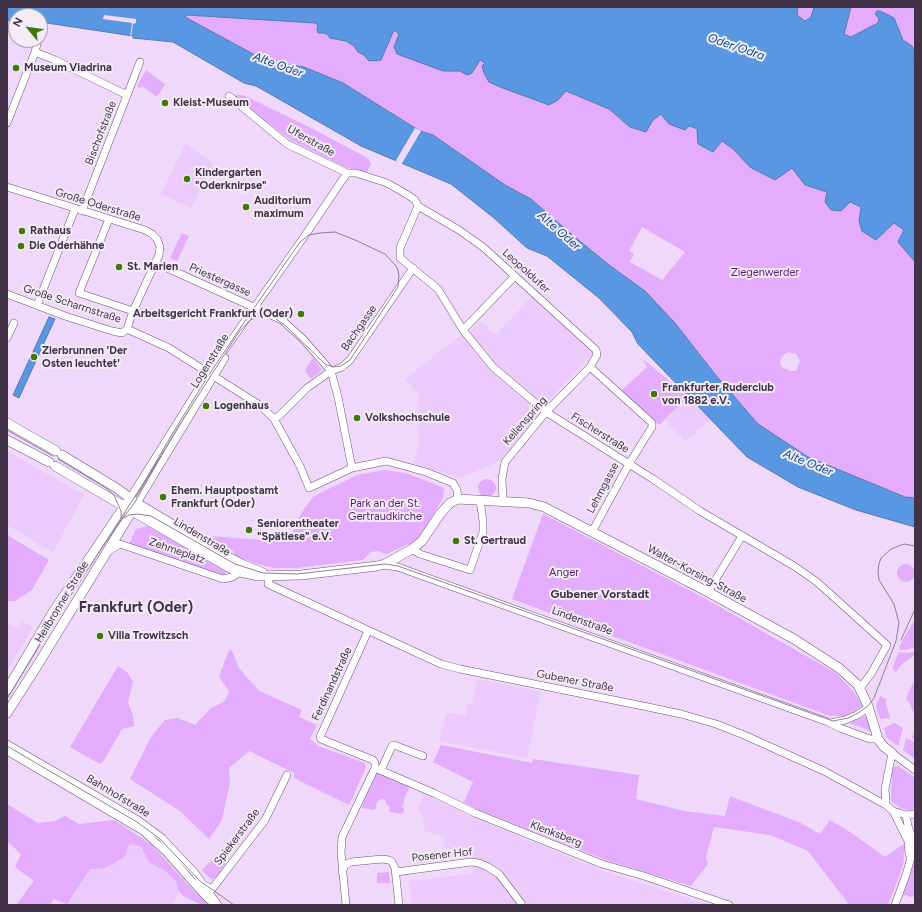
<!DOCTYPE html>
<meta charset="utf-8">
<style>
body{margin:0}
#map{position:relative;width:922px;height:912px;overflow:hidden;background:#efd8fa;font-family:Figtree,sans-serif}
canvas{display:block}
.frame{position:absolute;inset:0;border:8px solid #423349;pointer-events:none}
.north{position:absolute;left:8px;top:8px;width:40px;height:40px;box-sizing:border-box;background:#f3ecf7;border:1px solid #aca2b1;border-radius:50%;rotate:299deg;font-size:11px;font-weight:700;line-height:16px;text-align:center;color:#423349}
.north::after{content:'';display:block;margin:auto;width:14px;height:18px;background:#3f7709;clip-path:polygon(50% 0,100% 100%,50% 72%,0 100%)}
</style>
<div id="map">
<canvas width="922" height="912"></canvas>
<div class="frame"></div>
<div class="north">N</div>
</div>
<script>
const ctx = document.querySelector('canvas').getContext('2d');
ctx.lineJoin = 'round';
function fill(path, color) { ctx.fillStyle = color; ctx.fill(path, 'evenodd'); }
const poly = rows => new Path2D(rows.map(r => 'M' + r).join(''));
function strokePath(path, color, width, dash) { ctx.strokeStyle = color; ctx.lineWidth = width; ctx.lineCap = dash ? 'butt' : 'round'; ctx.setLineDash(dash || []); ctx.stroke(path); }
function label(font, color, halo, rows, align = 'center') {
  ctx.font = font + ' Figtree,sans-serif'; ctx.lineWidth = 4; ctx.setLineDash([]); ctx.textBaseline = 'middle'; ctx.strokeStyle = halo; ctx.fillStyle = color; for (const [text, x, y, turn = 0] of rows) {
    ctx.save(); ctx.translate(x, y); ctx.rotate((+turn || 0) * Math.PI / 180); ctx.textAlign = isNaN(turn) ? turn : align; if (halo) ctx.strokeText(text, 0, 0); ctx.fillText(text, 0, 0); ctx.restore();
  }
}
const built = poly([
 [186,143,213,164,191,208,161,194],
 [532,296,592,349,593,353,545,405,541,404,495,365,470,332,480,321,496,335],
 [462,334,482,362,494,374,540,413,503,457,496,463,460,478,414,464,419,440,419,394,405,379],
 [688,397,710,420,685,441,665,420],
 [7,451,84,495,53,552,7,525],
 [22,621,33,627,7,672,7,623,17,628],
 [477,679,541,692,527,758,439,741,447,713,466,716,468,703,473,703],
 [424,793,471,817,601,870,710,905,412,905,409,881,472,874,474,858,462,855,461,852,443,846,444,837,425,831,422,813,417,811],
 [121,837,147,853,182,885,173,905,58,905,93,839]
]);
const green = poly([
 [798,7,814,7,811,17,805,21,797,15],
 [851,7,915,7,915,54,912,46,903,40,894,18,875,15,880,18,878,23,874,27,857,34,851,37,844,34],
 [186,15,315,23,318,25,330,38,346,41,354,46,358,52,364,55,381,60,394,30,399,34,394,47,443,71,460,71,472,73,480,60,485,63,483,66,484,73,490,82,500,87,549,105,558,100,566,91,609,109,630,127,653,120,661,114,721,141,733,149,750,167,792,168,805,185,827,192,861,207,859,221,876,240,894,223,904,230,898,242,915,262,915,498,905,497,808,457,758,424,714,373,675,323,645,291,609,265,570,233,531,199,505,185,433,135,421,131,343,83,304,67,266,61,184,17],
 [642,227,685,252,662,280,630,262,634,254,629,251],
 [788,352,796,354,800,361,796,371,791,371,781,367,780,363,781,358,785,354],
 [146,70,165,84,157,97,142,86,141,88,137,86],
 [237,95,243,95,309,127,364,156,370,161,371,164,367,172,347,168,292,141,234,97],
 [182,233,189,236,177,261,170,258],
 [313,358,322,370,311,379,305,371,310,362],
 [643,360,648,363,688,397,659,425,621,391,647,367],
 [384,470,406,473,444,488,443,498,421,535,411,543,386,554,378,551,371,552,363,560,296,568,274,568,254,563,235,555,233,551,210,539,211,536,285,542,291,538,296,523,304,509,314,496,357,475],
 '478 488a9 9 0 1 1 18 0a9 9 0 1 1-18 0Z',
 [543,514,704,598,836,673,854,692,863,707,844,716,830,716,512,599],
 [147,526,226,569,228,571,225,574,221,575,129,544,136,529],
 [7,535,49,560,32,590,15,601,7,601],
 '897 573a9 9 0 1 1 18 0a9 9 0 1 1-18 0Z',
 [915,619,915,647,906,650,901,650,899,648,902,641],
 [231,649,239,668,259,691,302,710,299,717,317,725,310,739,318,746,365,763,366,767,349,805,294,778,294,773,249,751,229,768,230,782,222,820,209,839,180,811,130,779,151,737,165,720,177,718,195,725,211,708,225,701,229,691,219,677,228,652],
 [915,651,915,654,913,656,900,666,896,672,892,668,899,652,909,653],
 [118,666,127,672,133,682,128,702,133,716,134,726,122,729,104,760,100,764,70,747],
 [915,679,915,739,912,738,915,727,915,716,910,704,906,698],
 [880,696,886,699,886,703,890,718,880,719,876,706],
 [865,716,868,717,873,732,849,723],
 [894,723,903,728,898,746,886,737,884,728],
 [906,738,915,742,915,759,903,750],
 [441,745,532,763,533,759,639,775,636,799,684,811,725,816,730,796,801,823,820,834,830,820,850,832,885,857,905,843,903,866,888,905,845,905,848,903,808,851,770,835,714,827,706,857,708,864,691,886,606,860,479,810,464,802,473,782,433,762],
 [898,766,915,778,915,809,908,810,901,808,893,803,891,800,892,769,894,767],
 [376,770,410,785,405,797,402,808,404,808,403,814,389,812,390,807,387,805,385,800,382,799,379,800,377,802,375,810,362,808,363,803,361,803],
 [7,804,38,823,55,821,65,816,79,824,114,820,151,844,195,892,209,905,202,905,183,896,178,890,177,883,167,872,150,863,141,847,131,844,128,847,126,855,119,860,105,868,90,869,67,904,54,899,50,905,16,905,34,881,15,867,21,854,7,841],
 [217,855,226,863,216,877,212,880,202,870],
 [913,864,915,864,915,896,912,897,903,895],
 [389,872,390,883,377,883,377,873]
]);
const water = poly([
 [7,7,798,7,797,15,805,21,811,17,814,7,851,7,844,34,851,37,878,23,879,18,875,14,877,11,880,11,894,18,903,40,912,46,915,54,913,65,915,66,915,262,898,242,904,230,894,223,876,240,862,231,859,221,861,207,850,202,841,211,831,210,825,202,827,192,805,185,792,168,775,180,750,167,733,149,722,141,713,152,698,144,697,129,689,126,685,130,669,124,661,114,653,120,646,132,630,127,609,109,566,91,558,100,549,105,500,87,489,82,484,73,482,66,485,63,480,60,472,73,467,75,460,71,443,71,397,54,394,47,399,34,394,30,381,60,369,61,364,55,358,52,354,46,346,41,330,38,328,35,324,33,318,33,317,30,318,25,315,23,186,15,185,17,266,61,304,67,343,83,420,131,433,135,505,185,531,199,570,233,609,265,645,291,675,323,714,373,758,424,808,457,905,497,915,498,915,527,856,510,798,487,747,457,638,344,632,332,599,298,547,256,527,248,494,218,451,184,361,146,265,91,256,86,244,83,173,42,133,38,133,36,40,22,40,16,16,16,16,21,7,21,7,7],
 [49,317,55,319,19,398,13,395,49,317]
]);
const pier = poly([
 [104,15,136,19,136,23,133,24,131,37,130,37,132,23,103,19],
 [415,128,421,131,401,165,395,162]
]);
const street = poly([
 [40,30,41,26],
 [35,52,55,60,127,95],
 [229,96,287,144,347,173,356,173,387,183,408,195,415,200,418,206,400,248,400,258,438,289,463,330,493,367,546,412,653,479,700,511,794,566,817,582,887,645,871,674,860,688],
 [7,123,35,52,38,40],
 [7,187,145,230,152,234,157,239,160,247,159,255,133,311,127,329],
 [418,206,459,230,483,247,596,350,597,355,590,367,546,412,505,462,502,479,503,501],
 [82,211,140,62],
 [109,219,79,293,133,311],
 [156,263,282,320,303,339,331,371,338,397,352,468],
 [7,294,65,316,112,331,122,333,127,329],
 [37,305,75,209],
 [127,329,169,348,261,406,274,419,300,466,309,488,352,468,386,461,426,472,453,483,457,490,458,499],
 [463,330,515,276],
 [7,338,14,323],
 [590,367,652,423,652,427,629,464,592,532],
 [274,419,280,415,307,388,331,371,342,367,350,360,413,268],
 [130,498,209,372,306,234,347,173],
 [137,503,225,358],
 [412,549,420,554,470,570,483,532,483,521,480,500],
 [109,551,120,544,223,579,232,577,240,572],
 [383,565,398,567,417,574,828,722,840,728,870,739,878,739],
 [270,575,268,584,441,664,460,669,648,707,681,714,716,724,744,735,824,771,886,805,893,811,906,815,915,814],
 [708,592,742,536],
 [831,723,845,720,857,715,869,707],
 [7,744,138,820,161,837,195,873,218,905],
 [7,751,143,831,166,852,205,896,214,904],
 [375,768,436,794,475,813,602,864,644,876,729,905],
 [381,770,392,746,394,745,423,756],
 [886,805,885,789,892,753,915,770],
 [893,811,908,841,909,854],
 [906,815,908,826,915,846],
 [342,872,345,865,351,862,382,859,389,860,392,862,395,868,399,905],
 [396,872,471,862,479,863,488,867,499,874,521,903],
 [204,885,212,889,265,820,287,775],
 [346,905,341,853,342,837,375,768,375,763,373,760,321,739,320,737,368,631],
 [895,905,906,875,911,857,914,843]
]);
const secondary = poly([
 [7,423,56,451],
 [7,440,49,462],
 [62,455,118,489,135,502,220,553,244,565,263,573],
 [55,466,230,568,240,572,258,576,301,575,377,566,385,564,412,549,422,541,440,514,450,503,458,499,529,503,544,507,708,592,794,639,839,668,858,685,868,706,878,739,883,746,892,753],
 [7,690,53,612,128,501],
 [7,713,37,666,137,503]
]);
const tram = poly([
 [7,430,53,456],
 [58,459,106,488,114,495,121,511,121,519],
 [124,518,129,515,138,514,151,516,235,564,263,573,297,574,385,564,398,566,833,721,848,718,858,713,868,706,874,698,896,641,899,623,894,604,879,580,878,571,879,564,881,558,891,549,904,544,915,546],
 [901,640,915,609],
 [7,699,55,620,143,484,174,431,210,373,243,324,300,242,309,235,320,233,335,232,355,240,385,254,396,266,398,270,399,276,398,287,350,360,341,366,333,367,325,364,286,326,276,319,271,316,262,315,250,320,239,332,212,374,175,432,135,502,118,525],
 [7,746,137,822,159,838,200,881,234,905]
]);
const markers = [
 [16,68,4,"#3f7709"],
 [165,103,4,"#3f7709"],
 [187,179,4,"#3f7709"],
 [246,207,4,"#3f7709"],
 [22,231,4,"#3f7709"],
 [21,246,4,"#3f7709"],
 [119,267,4,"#3f7709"],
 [301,314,4,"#3f7709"],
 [34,357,4,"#3f7709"],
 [654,394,4,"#3f7709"],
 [206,406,4,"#3f7709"],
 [357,418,4,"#3f7709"],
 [163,497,4,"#3f7709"],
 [249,530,4,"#3f7709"],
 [456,541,4,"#3f7709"],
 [100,636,4,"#3f7709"]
];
const poiNames = [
 ["Museum Viadrina",24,68],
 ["Kleist-Museum",173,103],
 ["Kindergarten",195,173],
 ["\"Oderknirpse\"",195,186],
 ["Auditorium",254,201],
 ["maximum",254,214],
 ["Rathaus",30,231],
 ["Die Oderhähne",29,246],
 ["St. Marien",127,267],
 ["Arbeitsgericht Frankfurt (Oder)",293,314,"right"],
 ["Zierbrunnen 'Der",42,351],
 ["Osten leuchtet'",42,364],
 ["Frankfurter Ruderclub",662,388],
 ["von 1882 e.V.",662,401],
 ["Logenhaus",214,406],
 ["Volkshochschule",365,418],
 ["Ehem. Hauptpostamt",171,491],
 ["Frankfurt (Oder)",171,504],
 ["Seniorentheater",257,524],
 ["\"Spätlese\" e.V.",257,537],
 ["St. Gertraud",464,541],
 ["Villa Trowitzsch",108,636]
];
const streetNames = [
 ["Bischofstraße",101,133,-69],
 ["Uferstraße",311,141,29],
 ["Große Oderstraße",98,205,17],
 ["Leopoldufer",526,271,42],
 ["Priestergasse",220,280,24],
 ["Große Scharrnstraße",72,304,18],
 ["Bachgasse",359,328,-55],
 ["Logenstraße",210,361,-58],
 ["Kellenspring",525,421,-49],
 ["Fischerstraße",600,433,32],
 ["Lehmgasse",603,488,-62],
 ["Lindenstraße",202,537,31],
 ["Zehmeplatz",177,551,19],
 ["Walter-Korsing-Straße",697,574,28],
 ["Heilbronner Straße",62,602,-59],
 ["Lindenstraße",582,621,20],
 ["Gubener Straße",575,681,11],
 ["Ferdinandstraße",332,684,-65],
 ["Bahnhofstraße",118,796,31],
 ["Klenksberg",556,834,21],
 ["Spiekerstraße",237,837,-53],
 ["Posener Hof",442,855,-6]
];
const parkNames = [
 ["Ziegenwerder",765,273],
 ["Park an der St.",385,504],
 ["Gertraudkirche",385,517],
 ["Anger",564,573]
];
const waterNames = [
 ["Oder/Odra",736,47,19],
 ["Alte Oder",278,65,20],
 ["Alte Oder",559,231,41],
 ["Alte Oder",808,463,22]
];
const neighbourhoodNames = [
 ["Gubener Vorstadt",600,594]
];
const districtNames = [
 ["Frankfurt (Oder)",136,608]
];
fill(built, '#eccafc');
fill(green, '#e3acfd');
fill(water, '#5a97e2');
strokePath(water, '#5379b4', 1);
fill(pier, '#efd8fa');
strokePath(street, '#704f80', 8);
strokePath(secondary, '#704f80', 10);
strokePath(street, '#fff', 7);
strokePath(secondary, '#fff', 9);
strokePath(tram, '#907d98', 1);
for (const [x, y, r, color] of markers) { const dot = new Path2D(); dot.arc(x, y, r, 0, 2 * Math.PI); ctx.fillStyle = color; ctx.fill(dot); strokePath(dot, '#f3ecf7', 1.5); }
label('bold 11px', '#423349', '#f3ecf7', poiNames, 'left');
label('11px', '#423349', '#f3ecf7', streetNames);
label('11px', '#5e1779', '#f3ecf7', parkNames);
label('italic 12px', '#0a4b8f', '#f3ecf7', waterNames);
label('bold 12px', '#423349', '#f3ecf7', neighbourhoodNames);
label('bold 15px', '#423349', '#f3ecf7', districtNames);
</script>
